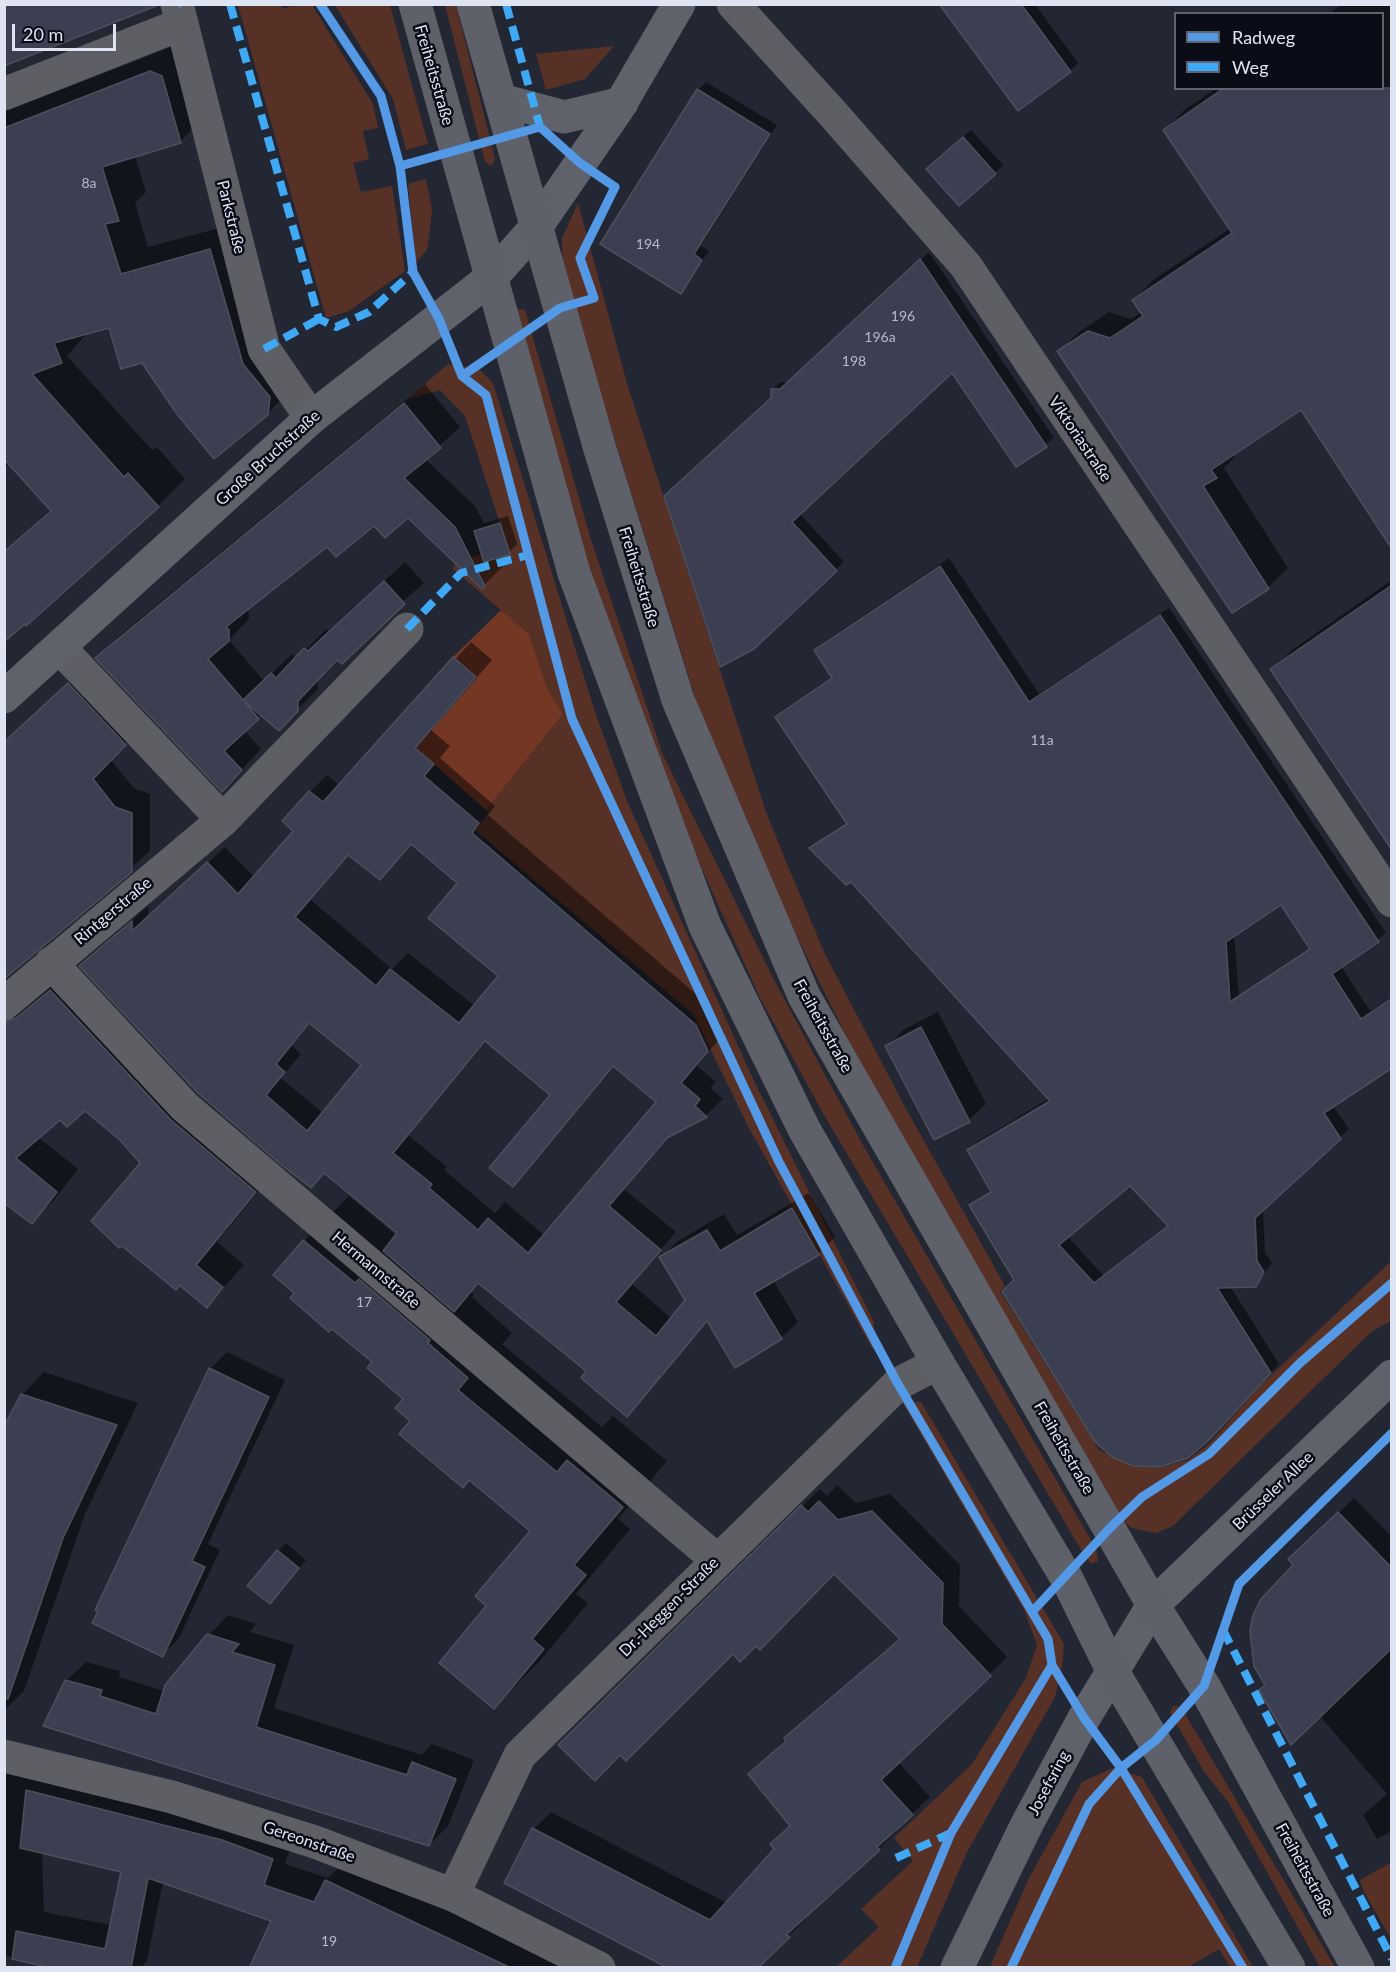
<!DOCTYPE html>
<meta charset="utf-8">
<style>
body{margin:0}
#map{position:relative;width:1396px;height:1972px;overflow:hidden;background:#232734;font-family:Lato,sans-serif}
canvas{display:block}
.frame{position:absolute;inset:0;border:6px solid #dfe4f3;pointer-events:none}
.legend{position:absolute;left:1174px;top:12px;width:210px;height:78px;box-sizing:border-box;background:#0a0d17;border:2px solid #5f636f;margin:0;padding:8px 10px;list-style:none;font-size:18px;color:#dfe4f3}
.legend li{display:flex;align-items:center;gap:12px;height:30px}
.legend b{width:30px;border:2px solid #5f636f}
.scale{position:absolute;left:12px;top:24px;width:104px;height:27px;box-sizing:border-box;border:3px solid #dfe4f3;border-top:0;padding-left:8px;font-size:18px;line-height:21px;white-space:nowrap;color:#dfe4f3;-webkit-text-stroke:4px #0a0d17;paint-order:stroke}
</style>
<div id="map">
<canvas width="1396" height="1972"></canvas>
<div class="frame"></div>
<ul class="legend">
<li><b style="height:8px;background:#5399e6"></b>Radweg</li>
<li><b style="height:8px;background:#3fa9f5"></b>Weg</li>
</ul>
<div class="scale">20 m</div>
</div>
<script>
const ctx = document.querySelector('canvas').getContext('2d');
ctx.lineJoin = 'round';
function fill(path, color) { ctx.fillStyle = color; ctx.fill(path, 'evenodd'); }
const poly = rows => new Path2D(rows.map(r => 'M' + r).join(''));
function strokePath(path, color, width, dash) { ctx.strokeStyle = color; ctx.lineWidth = width; ctx.lineCap = dash ? 'butt' : 'round'; ctx.setLineDash(dash || []); ctx.stroke(path); }
function label(font, color, halo, rows, align = 'center') {
  ctx.font = font + ' Lato,sans-serif'; ctx.lineWidth = 5; ctx.setLineDash([]); ctx.textBaseline = 'middle'; ctx.strokeStyle = halo; ctx.fillStyle = color; for (const [text, x, y, turn = 0] of rows) {
    ctx.save(); ctx.translate(x, y); ctx.rotate((+turn || 0) * Math.PI / 180); ctx.textAlign = isNaN(turn) ? turn : align; if (halo) ctx.strokeText(text, 0, 0); ctx.fillText(text, 0, 0); ctx.restore();
  }
}
const green = poly([
 [238,5,281,5,284,9,293,5,312,5,373,104,378,128,363,131,369,159,353,163,361,192,392,186,405,271,349,311,326,318],
 [335,5,390,5,428,144,406,150,393,99],
 [445,5,456,5,495,158,492,166,485,162],
 [614,46,585,79,546,90,536,54],
 [426,179,432,209,430,229,427,250,416,262,408,184],
 [578,203,628,387,765,809,787,864,825,954,905,1107,1005,1286,1000,1291,1099,1450,1134,1467,1159,1468,1188,1460,1211,1442,1260,1386,1391,1261,1391,1321,1372,1331,1173,1526,1156,1533,1132,1528,1109,1511,856,1056,795,933,698,707,563,274,562,238],
 [517,309,525,310,591,540,663,755,775,982,863,1145,1096,1549,1098,1561,1091,1564,1083,1553,824,1115,760,998,653,760,590,574],
 [448,364,479,369,493,383,595,712,627,801,754,1081,874,1322,873,1350,750,1130,693,1014,475,830,489,812,486,810,563,714,547,688,529,634,453,569,455,562,481,554,484,562,510,554,465,416,440,390,407,399],
 [902,1402,921,1402,1064,1644,1062,1666,1055,1697,967,1852,917,1967,835,1968,879,1927,861,1909,913,1861,894,1838,972,1764,1026,1678,1037,1645,1024,1610],
 [1173,1706,1181,1707,1335,1967,1320,1967,1228,1802,1205,1773,1170,1713],
 [1113,1768,1142,1777,1253,1967,1230,1967,1219,1949,1188,1967,990,1967,1028,1880,1082,1782],
 [1390,1863,1392,1866,1391,1939,1364,1892,1360,1880]
]);
const forest = poly([
 [501,610,529,634,547,688,563,714,486,810,416,748,477,678,453,657]
]);
const shadow = poly([
 [941,4,1035,4,1078,63,1070,71],
 [1342,4,1392,4,1392,546,1301,407,1233,453,1235,457,1224,468,1288,568,1268,587,1233,611,1059,351,1079,332,1109,312,1131,319,1142,312,1134,300,1153,280,1231,228,1165,130,1184,110,1217,88,1382,88,1382,14,1328,14],
 [179,44,207,114,180,142,135,156,146,192,135,203,148,247,238,223,270,336,295,385,267,414,143,361,110,326,88,332,67,356,152,450,157,447,185,479,158,506,12,546,51,509,10,463,4,468,4,112],
 [706,82,777,125,701,246,709,251,681,292,698,90],
 [971,130,1003,165,995,173,936,161],
 [929,252,1054,438,1017,465,953,371,800,514,844,562,754,647,772,390,780,382,790,382],
 [425,384,460,427,425,459,475,506,484,523,508,516,517,544,509,552,500,556,504,565,484,585,408,515,375,524,327,545,248,608,249,619,229,640,264,681,292,654,297,659,326,629,329,632,405,562,424,583,338,658,317,679,318,689,278,729,261,714,244,730,261,749,222,790,97,658,117,638],
 [949,558,1039,694,1169,608,1386,933,1341,966,1370,1011,1392,997,1392,1066,1333,1106,1349,1129,1263,1208,1265,1252,1272,1263,1255,1285,1230,1286,1279,1364,1219,1428,1096,1441,1004,1291,1015,1280,971,1205,992,1189,969,1150,977,1142,1050,1098,851,880,811,848,847,823,776,717,833,677,816,651,824,642],
 [1281,903,1311,947,1239,996,1234,934],
 [1130,1183,1169,1225,1104,1276,1067,1236],
 [1392,580,1392,847,1272,670,1292,650],
 [471,642,492,660,431,730,450,746,440,758,495,806,488,815,712,1008,724,1033,697,1066,716,1082,710,1088,723,1099,706,1115,671,1134,624,1189,676,1232,632,1284,672,1319,687,1300,661,1258,678,1241,724,1214,737,1235,809,1193,835,1237,818,1254,773,1280,798,1322,781,1338,709,1320,627,1415,588,1371,480,1282,471,1292,474,1295,472,1297,512,1333,502,1344,602,1427,613,1416,667,1461,618,1519,630,1529,576,1594,588,1603,539,1662,494,1707,489,1606,532,1530,412,1421,405,1399,374,1362,296,1293,304,1241,349,1196,397,1236,400,1233,326,1172,311,1186,81,966,148,906,148,917,225,847,254,877,295,831,310,792,327,775,340,786],
 [412,843,459,883,500,976,475,1006,408,953,392,969,310,899,349,854,380,878],
 [311,1022,363,1065,323,1113,281,1078,301,1054,292,1046],
 [487,1041,552,1094,513,1185,615,1065,658,1102,545,1236,505,1202,495,1213,444,1170,447,1167,408,1135],
 [88,666,144,725,110,759,134,788,150,794,150,851,4,978,4,741],
 [73,969,193,1098,277,1169,217,1242,244,1265,207,1306,142,1163,121,1139,85,1109,60,1118,38,1137,78,1169,54,1200,32,1222,4,1201,4,1000],
 [938,1012,986,1104,969,1120,887,1047,903,1030],
 [227,1352,285,1380,208,1544,220,1550,179,1638,163,1655,210,1369],
 [44,1372,138,1403,85,1514,24,1691,4,1711,4,1429,22,1395],
 [837,1485,856,1503,890,1494,960,1565,959,1606,1007,1657,898,1762,930,1797,895,1830,896,1832,879,1849,803,1917,806,1919,755,1968,534,1829,551,1812,727,1903,776,1849,791,1825,750,1774,804,1721,901,1638,834,1572,756,1644,733,1652,621,1753,560,1745,820,1489,827,1496],
 [1354,1498,1392,1537,1392,1831,1377,1839,1363,1815,1387,1794,1319,1715,1266,1684,1256,1665,1251,1649,1255,1615,1295,1565,1306,1544],
 [286,1543,306,1560,270,1602,278,1551],
 [228,1615,256,1624,250,1632,294,1645,274,1708,422,1755,432,1744,474,1760,448,1826,429,1845,66,1681,86,1662,120,1671,119,1677,164,1691,209,1635],
 [4,1760,294,1838,285,1864,328,1878,347,1859,577,1968,400,1968,163,1882,147,1961,140,1968,59,1968,4,1955],
 [42,1852,123,1871,111,1925,44,1912]
]);
const building = poly([
 [4,4,156,4,156,6,4,66,4,4],
 [939,4,1021,4,1071,72,1018,111,939,4],
 [150,71,162,76,181,143,102,167,119,221,105,224,121,274,210,249,243,364,270,397,268,415,214,459,177,414,142,363,121,369,109,328,54,343,62,363,32,374,124,477,128,473,159,507,26,626,25,624,4,642,4,552,51,511,4,459,4,128,150,71],
 [1224,88,1392,88,1392,549,1301,410,1211,470,1217,478,1203,486,1269,589,1232,613,1057,351,1088,331,1110,338,1143,316,1132,300,1232,233,1163,130,1224,88],
 [697,89,770,134,694,254,702,260,681,294,600,244,697,89],
 [963,137,996,174,959,206,926,169,963,137],
 [920,259,1047,447,1016,467,952,373,792,522,837,571,754,649,720,667,664,496,771,398,771,389,780,389,920,259],
 [404,403,441,448,404,478,455,527,485,586,482,589,408,518,385,538,374,526,336,557,327,547,226,627,229,630,229,641,208,659,243,700,271,673,276,678,304,648,308,651,384,581,405,604,342,664,337,660,298,701,298,711,279,731,245,702,259,719,224,751,242,770,222,792,95,658,404,403],
 [500,523,510,554,484,562,474,531,500,523],
 [940,566,1029,702,1160,615,1379,942,1332,974,1361,1019,1392,998,1392,1068,1324,1113,1341,1139,1255,1218,1257,1261,1264,1272,1256,1287,1217,1288,1271,1373,1210,1439,1188,1458,1159,1467,1134,1466,1112,1457,1095,1442,1002,1291,1014,1280,969,1205,991,1192,967,1150,1050,1101,851,882,846,885,809,848,847,824,775,717,832,678,814,650,940,566],
 [1281,905,1310,949,1230,1002,1226,942,1281,905],
 [1130,1186,1168,1226,1094,1283,1059,1245,1130,1186],
 [1392,585,1392,850,1270,669,1392,585],
 [453,657,476,677,415,748,434,764,424,776,479,823,472,833,696,1025,708,1051,681,1083,700,1099,695,1106,707,1117,667,1138,609,1206,661,1250,616,1302,656,1336,685,1300,659,1257,707,1230,720,1251,792,1208,819,1255,754,1293,782,1339,735,1368,707,1321,627,1417,581,1378,586,1371,478,1283,454,1312,383,1251,397,1233,324,1173,311,1188,279,1163,198,1093,79,966,132,921,132,931,207,862,238,894,293,831,282,821,309,791,323,802,453,657],
 [411,844,457,883,428,918,498,976,459,1023,390,969,376,986,295,917,348,855,380,880,411,844],
 [309,1023,361,1065,307,1131,266,1095,285,1072,276,1064,309,1023],
 [485,1041,550,1095,489,1168,513,1187,613,1066,656,1102,528,1253,488,1218,478,1230,429,1188,432,1184,393,1153,485,1041],
 [68,683,126,745,93,779,115,807,132,813,132,872,4,979,4,742,68,683],
 [50,990,171,1120,256,1192,196,1265,223,1287,207,1308,179,1285,176,1290,122,1246,119,1248,91,1221,140,1163,120,1140,85,1111,67,1127,60,1120,16,1158,57,1192,32,1224,4,1203,4,1022,16,1018,50,990],
 [921,1027,970,1122,934,1140,885,1046,921,1027],
 [303,1240,355,1283,359,1279,430,1340,428,1343,468,1378,458,1390,557,1472,567,1460,623,1507,574,1565,586,1575,532,1639,544,1649,494,1709,439,1663,486,1606,475,1596,530,1531,469,1480,463,1488,399,1434,410,1421,395,1408,403,1399,367,1368,372,1362,332,1329,329,1332,290,1298,294,1293,273,1275,303,1240],
 [209,1368,269,1397,192,1561,205,1567,163,1657,92,1623,98,1611,95,1610,209,1368],
 [21,1394,117,1425,63,1538,8,1699,4,1698,4,1426,21,1394],
 [819,1501,838,1520,872,1511,943,1583,942,1624,991,1676,881,1780,913,1815,877,1847,880,1850,786,1935,790,1937,758,1968,668,1968,504,1883,532,1828,710,1920,774,1849,770,1844,790,1826,748,1774,786,1741,784,1738,900,1639,834,1574,760,1650,756,1646,740,1662,733,1654,626,1761,620,1755,595,1781,558,1745,801,1505,808,1512,819,1501],
 [1338,1512,1392,1568,1392,1648,1291,1745,1259,1690,1265,1685,1254,1666,1250,1631,1253,1615,1261,1599,1293,1565,1288,1559,1338,1512],
 [277,1550,299,1568,270,1604,247,1586,277,1550],
 [207,1634,239,1644,232,1652,275,1665,256,1727,407,1775,412,1762,456,1779,429,1846,43,1726,65,1680,102,1690,100,1696,156,1714,165,1685,207,1634],
 [26,1790,222,1840,273,1859,264,1885,314,1902,325,1880,511,1968,249,1968,271,1921,148,1878,131,1968,52,1968,12,1959,16,1931,105,1949,121,1872,20,1848,26,1790]
]);
const minor = poly([
 [177,4,264,349,311,418],
 [733,4,834,115,966,266,1392,901],
 [4,94,182,24],
 [60,648,223,820],
 [51,963,185,1107,717,1560],
 [4,1004,223,820,407,629],
 [4,1756,172,1797,315,1842,453,1895,599,1968],
 [453,1895,520,1755,898,1384,938,1363]
]);
const secondary = poly([
 [501,100,564,117,622,103],
 [4,697,311,418,492,277,537,226,617,110,679,4],
 [957,1968,1027,1824,1084,1718,1153,1605,1392,1376]
]);
const primary = poly([
 [415,4,574,573,705,926,804,1129,938,1363,1066,1577,1113,1672,1289,1968],
 [473,4,599,446,678,700,804,996,1153,1605,1204,1686,1358,1968]
]);
const quiet = poly([
 [230,4,319,319,336,327,369,312,413,272],
 [506,4,540,127,543,130],
 [177,5,178,4],
 [264,349,319,319],
 [407,629,461,573,528,555],
 [1223,1630,1392,1959],
 [896,1858,951,1833]
]);
const cycleway = poly([
 [320,4,381,96,400,166,413,272,439,319,462,376,486,395,572,719,778,1160,898,1384,1048,1639,1052,1665,1084,1718,1121,1768,1243,1968],
 [400,166,540,127,580,163,615,187,580,258,594,298,560,308,462,376],
 [1032,1612,1110,1528,1142,1497,1209,1454,1300,1363,1392,1283],
 [895,1968,951,1833,1052,1665],
 [1011,1968,1089,1804,1121,1768,1156,1740,1204,1686,1239,1584,1392,1433]
]);
const numberNames = [
 ["8a",89,183],
 ["194",648,244],
 ["196",903,316],
 ["196a",880,337],
 ["198",854,361],
 ["11a",1042,740],
 ["17",364,1302],
 ["19",329,1941]
];
const streetNames = [
 ["Freiheitsstraße",434,75,74],
 ["Parkstraße",231,217,76],
 ["Viktoriastraße",1080,439,56],
 ["Große Bruchstraße",268,458,-42],
 ["Freiheitsstraße",639,577,73],
 ["Rintgerstraße",113,911,-40],
 ["Freiheitsstraße",823,1026,61],
 ["Hermannstraße",376,1270,40],
 ["Freiheitsstraße",1064,1448,60],
 ["Brüsseler Allee",1273,1491,-44],
 ["Dr.-Heggen-Straße",669,1607,-45],
 ["Josefsring",1049,1783,-62],
 ["Gereonstraße",309,1842,19],
 ["Freiheitsstraße",1305,1870,61]
];
fill(green, '#583126');
fill(forest, '#733724');
fill(shadow, '#0007');
fill(building, '#3b3f51');
strokePath(building, '#4d505b', 1.5);
strokePath(minor, '#5d5f64', 33);
strokePath(secondary, '#5f626a', 33);
strokePath(primary, '#5e606a', 33);
strokePath(quiet, '#3fa9f5', 8, [15, 8]);
strokePath(cycleway, '#5399e6', 9);
label('14px', '#b6bbca', null, numberNames);
label('16px', '#dfe4f3', '#0a0d17', streetNames);
</script>
